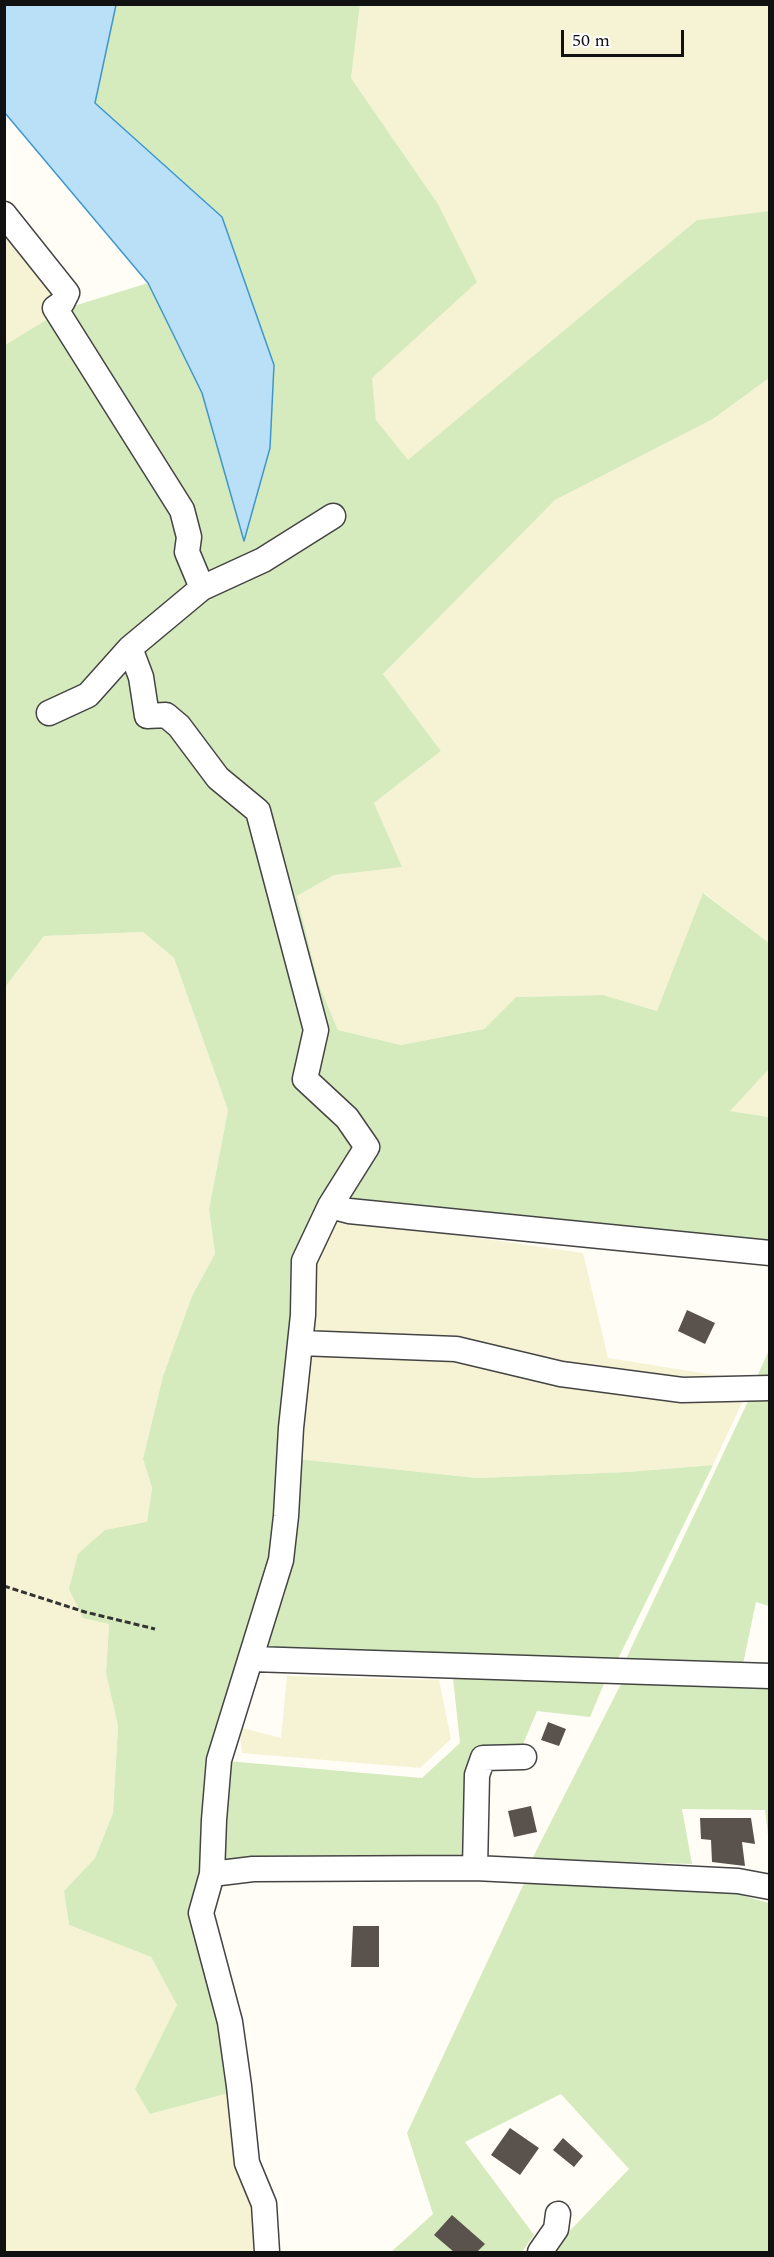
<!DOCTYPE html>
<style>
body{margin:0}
#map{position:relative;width:774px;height:2257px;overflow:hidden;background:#fffdf5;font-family:Spectral,serif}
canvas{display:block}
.frame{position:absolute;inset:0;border:6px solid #111;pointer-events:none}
.scale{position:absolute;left:561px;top:30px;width:123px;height:27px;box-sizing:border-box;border:3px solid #111;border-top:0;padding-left:8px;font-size:18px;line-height:21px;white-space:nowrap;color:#111;-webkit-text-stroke:4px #fff;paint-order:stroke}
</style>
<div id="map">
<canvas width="774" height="2257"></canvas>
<div class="frame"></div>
<div class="scale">50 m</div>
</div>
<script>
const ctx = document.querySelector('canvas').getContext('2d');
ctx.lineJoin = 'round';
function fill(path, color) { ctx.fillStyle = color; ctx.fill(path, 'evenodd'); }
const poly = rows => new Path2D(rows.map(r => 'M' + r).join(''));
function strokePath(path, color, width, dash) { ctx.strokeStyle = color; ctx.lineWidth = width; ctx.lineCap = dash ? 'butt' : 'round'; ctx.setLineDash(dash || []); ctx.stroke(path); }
const farmland = poly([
 [360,5,769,5,769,211,697,220,408,461,376,420,371,378,476,282,438,204,351,78],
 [4,233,64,309,5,345,4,345],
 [769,378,769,943,704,893,657,1011,603,995,516,997,484,1029,401,1045,338,1030,319,985,297,896,334,875,401,866,374,803,441,751,383,674,555,500,713,419],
 [143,932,174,958,228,1110,209,1209,215,1255,192,1296,163,1376,143,1459,152,1488,147,1522,109,1623,106,1673,118,1726,113,1813,95,1858,64,1891,69,1925,151,1957,178,2006,150,2058,150,2114,229,2093,257,2210,258,2252,5,2252,4,987,44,936],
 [769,1069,769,1117,729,1111],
 [332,1217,583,1253,608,1358,752,1381,713,1465,628,1472,477,1478,298,1459,310,1262],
 [287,1676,439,1680,451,1739,420,1768,242,1753,239,1727,281,1738]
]);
const green = poly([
 [116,5,360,5,351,78,438,204,477,282,372,378,376,420,408,460,697,220,769,211,769,378,713,419,555,500,383,674,441,751,374,803,402,867,334,875,297,896,319,985,338,1030,401,1045,484,1029,516,997,603,995,657,1011,703,893,769,943,769,1069,730,1111,769,1117,769,1241,522,1224,324,1203,280,1516,209,1816,214,1979,229,2093,150,2114,135,2089,177,2005,151,1957,69,1925,64,1891,95,1858,113,1813,118,1726,106,1673,109,1624,83,1618,69,1589,78,1554,105,1530,147,1522,152,1488,143,1459,163,1376,192,1296,215,1254,209,1209,228,1110,174,958,143,932,44,936,5,987,5,345,64,309,148,283,202,393,244,540,222,217,95,103],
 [769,1350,769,1379,756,1379],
 [750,1397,769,1398,769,1606,756,1602,742,1669,624,1663],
 [298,1459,477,1478,628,1472,713,1465,614,1667,611,1667,590,1717,537,1711,521,1749,481,1748,463,1863,220,1868,227,1761,422,1778,460,1743,451,1660,260,1655,285,1594],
 [622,1682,769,1688,769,1843,765,1810,682,1809,692,1864,532,1859],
 [526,1879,734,1893,769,1903,769,2252,552,2252,560,2241,629,2169,561,2094,465,2142,534,2235,522,2252,391,2252,433,2214,407,2133]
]);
const water = poly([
 [4,5,116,5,95,103,222,217,274,365,270,448,244,541,202,393,148,283,5,113,4,5]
]);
const building = poly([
 [687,1310,715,1323,705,1344,678,1331],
 [548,1722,566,1729,559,1746,541,1740],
 [531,1806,537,1832,514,1837,508,1811],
 [700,1818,751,1818,755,1844,742,1842,745,1866,712,1862,711,1840,701,1839],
 [353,1926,379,1926,379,1967,351,1967],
 [510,2128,539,2148,520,2175,491,2155],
 [563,2138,583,2156,574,2167,553,2150],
 [452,2215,485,2244,477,2252,454,2252,434,2235]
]);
const path = poly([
 [4,1586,85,1612,155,1629]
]);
const minor = poly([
 [4,214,67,293,62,303,55,308,182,510,189,537,187,552,202,588,130,648,88,695,49,713],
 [202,588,263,560,333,516],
 [130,648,141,677,147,716,166,715,179,726,218,778,258,811,316,1030,305,1079,347,1118,367,1147,330,1206,304,1261,303,1315,291,1428,286,1516,281,1560,219,1760,214,1820,212,1874,201,1913,230,2022,239,2086,247,2163,264,2204,267,2252],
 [330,1206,349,1211,770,1253],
 [300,1343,456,1349,561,1374,682,1390,770,1388],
 [252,1659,770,1676],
 [475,1868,477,1775,483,1758,524,1757],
 [212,1874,253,1869,475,1868,738,1881,770,1887],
 [540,2252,556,2229,558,2214]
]);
fill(farmland, '#f6f3d4');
fill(green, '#d5ebbd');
fill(water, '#b9e0f7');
strokePath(water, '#3f96cf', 1.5);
fill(building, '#5a524d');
strokePath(minor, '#444', 27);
strokePath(path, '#333', 3, [6, 3]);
strokePath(minor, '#fff', 24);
</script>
